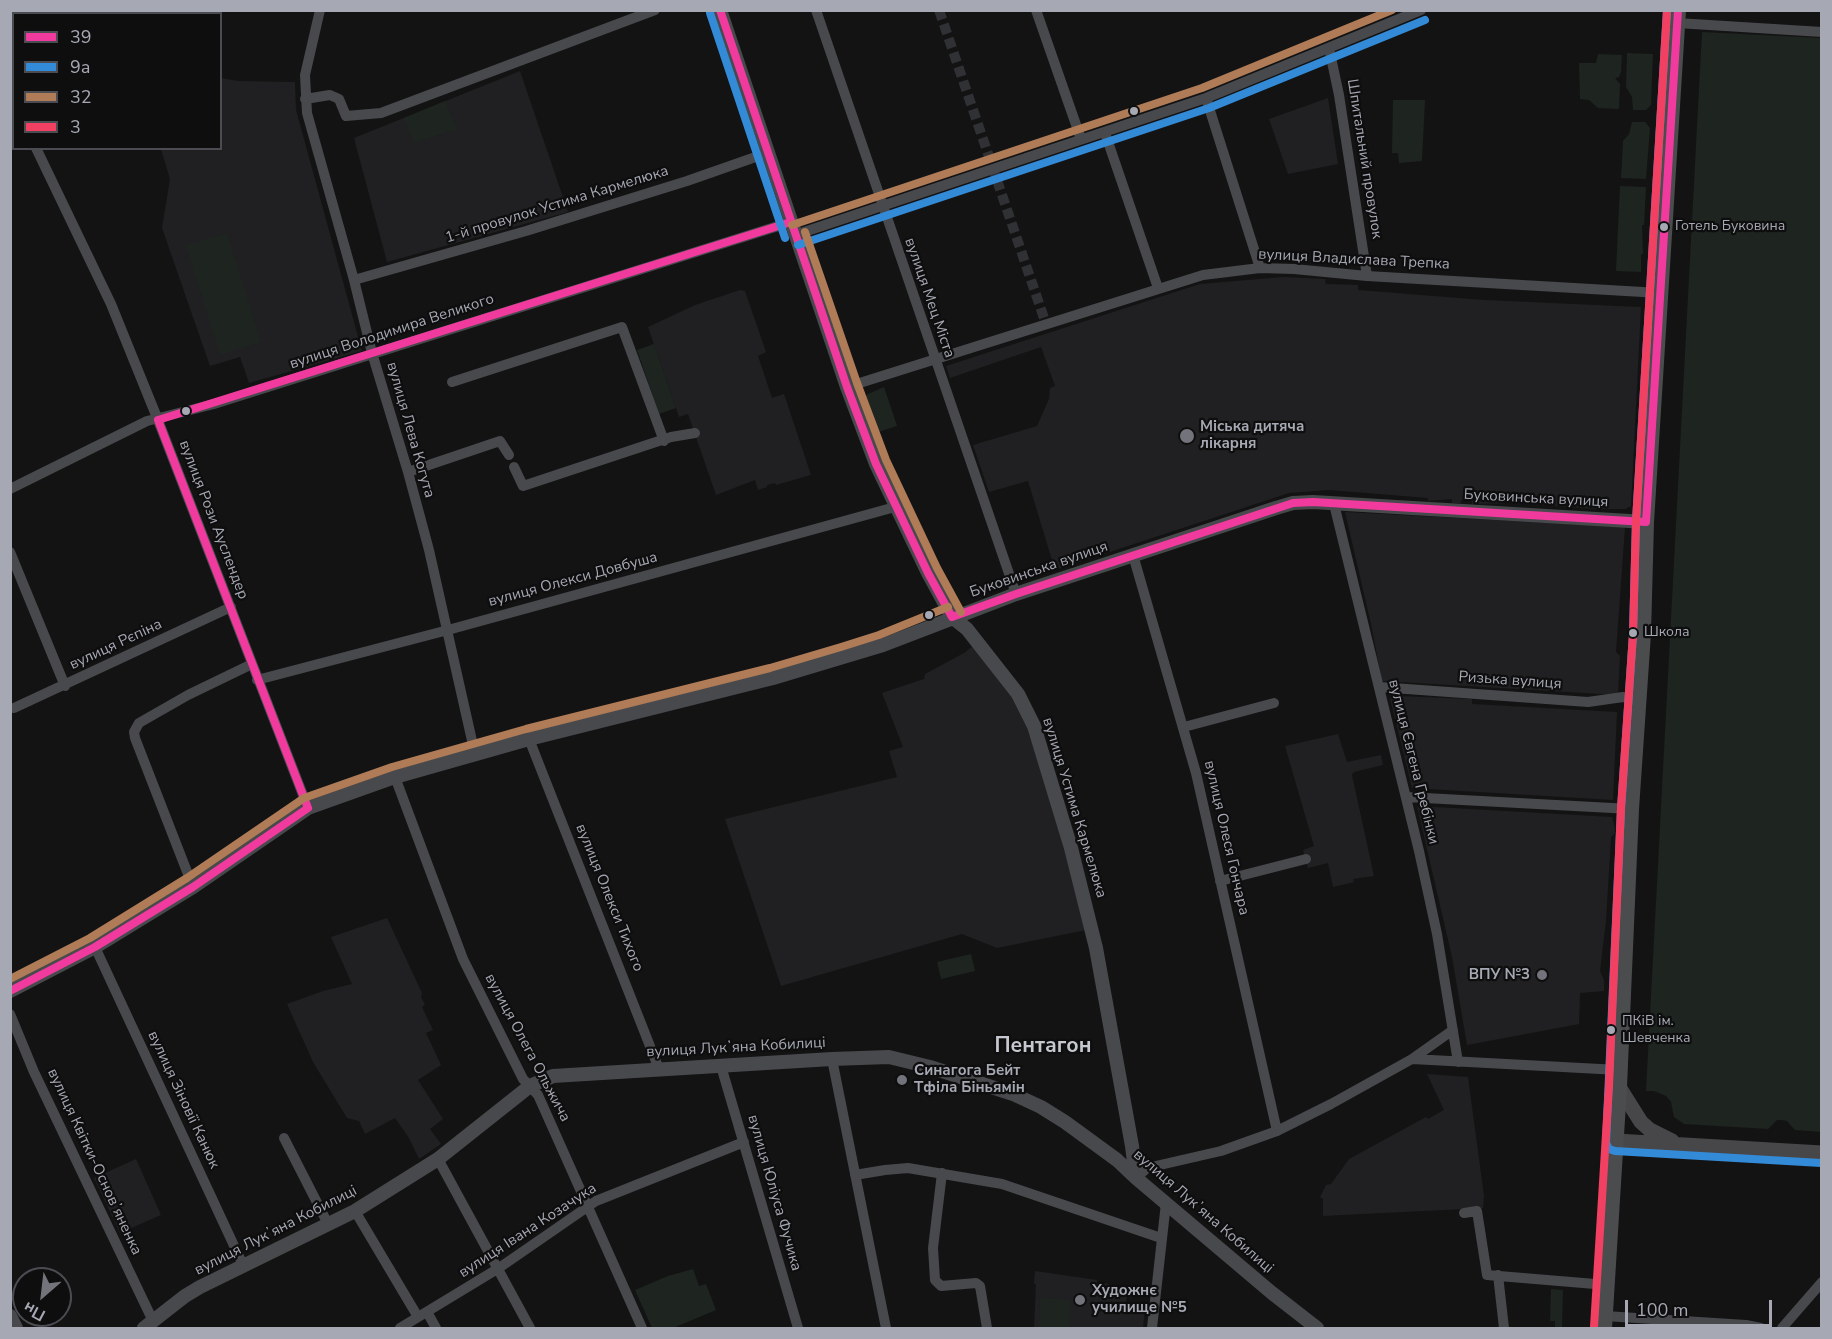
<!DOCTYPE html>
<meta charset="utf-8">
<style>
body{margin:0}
#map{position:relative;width:1832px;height:1339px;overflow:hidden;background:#131314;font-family:"Nunito Sans",sans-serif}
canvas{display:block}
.frame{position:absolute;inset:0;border:12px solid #a6a9b3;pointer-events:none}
.legend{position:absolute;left:12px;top:12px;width:210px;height:138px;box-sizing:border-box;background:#0e0e0f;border:2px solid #4b4c51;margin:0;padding:8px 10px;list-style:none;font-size:18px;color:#a6a9b3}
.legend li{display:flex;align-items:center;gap:12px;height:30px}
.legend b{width:30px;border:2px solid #4b4c51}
.north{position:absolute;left:12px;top:1267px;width:60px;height:60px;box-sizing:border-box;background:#0e0e0f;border:2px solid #4b4c51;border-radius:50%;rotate:208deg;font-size:16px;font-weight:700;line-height:24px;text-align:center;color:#a6a9b3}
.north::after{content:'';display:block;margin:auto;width:21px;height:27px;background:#73747b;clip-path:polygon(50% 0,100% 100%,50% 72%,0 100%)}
.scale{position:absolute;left:1625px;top:1300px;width:147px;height:27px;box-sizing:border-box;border:3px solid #a6a9b3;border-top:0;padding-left:8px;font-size:18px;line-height:21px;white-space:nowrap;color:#a6a9b3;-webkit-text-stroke:4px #0e0e0f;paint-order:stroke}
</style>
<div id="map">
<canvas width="1832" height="1339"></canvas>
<div class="frame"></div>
<ul class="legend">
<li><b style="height:8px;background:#f13a9d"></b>39</li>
<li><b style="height:8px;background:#338bd7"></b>9а</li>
<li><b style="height:8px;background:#b07c57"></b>32</li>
<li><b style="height:8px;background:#f24062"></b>3</li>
</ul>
<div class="north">Пн</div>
<div class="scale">100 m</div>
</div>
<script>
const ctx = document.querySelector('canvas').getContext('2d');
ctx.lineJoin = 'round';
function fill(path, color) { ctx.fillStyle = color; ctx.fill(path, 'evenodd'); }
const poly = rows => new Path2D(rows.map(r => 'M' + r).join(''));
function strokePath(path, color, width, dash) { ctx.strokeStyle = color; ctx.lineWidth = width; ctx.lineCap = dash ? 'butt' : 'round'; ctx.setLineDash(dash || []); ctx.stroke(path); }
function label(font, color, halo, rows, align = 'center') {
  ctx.font = font + ' "Nunito Sans",sans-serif'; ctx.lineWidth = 4.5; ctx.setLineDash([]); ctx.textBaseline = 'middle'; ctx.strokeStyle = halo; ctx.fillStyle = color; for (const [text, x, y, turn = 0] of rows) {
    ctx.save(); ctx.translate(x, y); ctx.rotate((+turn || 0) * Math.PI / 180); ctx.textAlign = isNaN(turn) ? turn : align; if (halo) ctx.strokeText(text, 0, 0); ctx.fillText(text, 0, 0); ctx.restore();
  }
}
const built = poly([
 [520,71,568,212,387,262,354,138],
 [221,78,238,81,295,82,296,110,362,351,249,383,240,357,210,366,162,228,170,179,161,149,220,148],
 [1328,98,1338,164,1288,174,1269,119],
 [1283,277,1325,279,1326,284,1358,285,1358,290,1484,300,1641,307,1631,506,1625,509,1598,509,1512,503,1472,504,1472,501,1461,500,1461,503,1452,503,1452,499,1428,501,1428,498,1329,490,1289,493,1055,570,1028,481,989,492,973,445,1037,426,1049,399,1050,388,1055,386,1041,347,950,378,946,366,1200,284],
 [740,290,745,291,766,352,758,356,772,398,784,394,811,475,776,485,775,483,767,485,767,487,758,490,755,480,716,495,688,414,679,417,648,327,695,305],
 [1345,512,1625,527,1616,652,1620,656,1618,695,1382,681,1371,624],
 [977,643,1017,694,1091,929,997,948,962,934,781,986,725,819,897,777,889,751,903,747,882,693,924,679,925,674,964,653],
 [1399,696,1472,699,1472,704,1491,705,1617,712,1613,800,1412,788,1390,698],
 [1338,734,1347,762,1381,755,1383,765,1354,772,1352,775,1374,876,1353,879,1354,882,1333,887,1328,863,1308,868,1303,850,1314,846,1285,746],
 [1417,806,1612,817,1615,828,1615,833,1611,837,1606,921,1600,971,1604,980,1604,991,1580,993,1579,1024,1467,1045,1452,957],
 [387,918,422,993,421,997,425,1005,422,1007,433,1030,426,1033,441,1065,418,1080,443,1119,430,1129,441,1144,419,1159,409,1138,395,1118,365,1134,359,1121,347,1118,313,1062,287,1004,323,991,352,984,331,937],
 [1427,1074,1468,1077,1484,1196,1483,1208,1323,1216,1323,1199,1320,1197,1326,1185,1331,1184,1349,1159,1426,1117,1428,1119,1444,1110],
 [136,1159,161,1215,120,1233,94,1178],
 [1035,1271,1097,1280,1096,1290,1102,1291,1105,1283,1133,1292,1132,1298,1127,1297,1125,1305,1145,1308,1143,1328,1034,1328,1036,1284,1034,1284]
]);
const green = poly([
 [1702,32,1821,38,1821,1132,1795,1130,1787,1121,1782,1120,1777,1120,1768,1129,1684,1124,1674,1117,1671,1102,1666,1096,1654,1091,1646,1091],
 [1627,53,1653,54,1651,105,1646,110,1633,110,1632,97,1626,87],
 [1598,54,1622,55,1621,72,1619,77,1615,78,1620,84,1619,109,1598,108,1589,100,1580,99,1579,63,1596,63],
 [1393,100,1425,100,1422,161,1399,163,1398,153,1392,153],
 [445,101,457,129,414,143,404,118],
 [1632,122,1645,122,1650,128,1646,179,1621,178,1623,141,1629,134],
 [1620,186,1646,187,1644,225,1642,225,1643,254,1641,254,1641,272,1616,271],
 [227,233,261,342,220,355,186,245],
 [654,344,676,408,659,414,637,350],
 [884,387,897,426,875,433,863,398,868,394],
 [971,954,975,971,941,979,937,962],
 [693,1269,699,1286,706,1284,716,1310,673,1328,652,1328,635,1290,668,1276],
 [1551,1289,1563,1290,1562,1328,1555,1328,1555,1321,1550,1321],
 [1040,1298,1070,1300,1069,1328,1039,1328]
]);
const minorTunnel = poly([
 [939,10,1046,324]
]);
const minor = poly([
 [320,10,305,75,307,113,354,280,372,353,408,472,429,550,475,754],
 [816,10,1016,594],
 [1036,10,1081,139],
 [43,14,46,10],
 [1677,23,1822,32],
 [10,46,14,43],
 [1329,48,1339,95,1367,276],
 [10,96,14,101],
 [1206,98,1260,268],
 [305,99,330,95,339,99,346,116,381,113,655,10],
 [1105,133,1158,288],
 [36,148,111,304,158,420,308,808],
 [795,235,1206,98,1421,10],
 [354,280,526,231,687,181,767,153],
 [452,382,622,327,664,441],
 [847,387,1203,275,1260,268,1294,269,1367,276,1660,293],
 [514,467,523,486,671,437,695,433],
 [408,472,500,441,509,455],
 [10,489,147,421,214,404,791,222],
 [1334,504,1419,851,1437,934,1458,1062],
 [10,552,65,686],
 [1133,555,1196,773,1277,1131],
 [257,680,448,630,895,507],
 [1379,687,1588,702,1623,697,1638,698],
 [14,708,231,607],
 [1184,727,1274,703],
 [529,739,659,1069],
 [395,777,463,959,523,1079,538,1095,642,1328],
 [1406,797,1631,809],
 [1220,881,1306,859],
 [193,887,135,738,134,732,139,723,188,695,252,664],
 [95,947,243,1265],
 [10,1014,34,1072,153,1321],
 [832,1059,886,1328],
 [1412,1059,1619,1070],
 [721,1066,798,1328],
 [284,1138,328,1224],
 [438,1159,530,1328],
 [942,1173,933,1248,935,1280,941,1286,976,1283,980,1286,987,1328],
 [855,1175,885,1170,908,1168,1002,1184,1161,1238],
 [1136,1178,1147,1168,1221,1151,1277,1131,1331,1104,1412,1059,1453,1030],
 [355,1211,418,1317],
 [1464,1213,1477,1211,1487,1275,1607,1285],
 [1498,1275,1504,1328],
 [427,1312,436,1328],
 [1605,1316,1746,1325,1761,1328],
 [400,1328,499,1268,596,1201,744,1142],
 [1152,1328,1166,1203],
 [1782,1328,1822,1282]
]);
const tertiary = poly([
 [720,10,847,387,876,464,928,573,952,617,967,629,1018,694,1034,726,1071,848,1096,948,1132,1146,1136,1178],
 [10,991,95,947,193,887,308,808,395,777,529,739,773,678,883,645,1016,594,1276,508,1293,503,1313,502,1646,522],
 [10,1316,16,1328],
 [144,1328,185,1296,200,1287,355,1211,438,1159,530,1086,553,1076,832,1059,889,1057,930,1067,1013,1094,1041,1107,1065,1122,1117,1160,1136,1178,1272,1293,1317,1328]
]);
const secondary = poly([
 [1619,1087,1641,1122,1650,1130,1672,1141],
 [1616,1141,1822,1153]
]);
const primary = poly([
 [1604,1328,1619,1087,1631,809,1643,634,1646,522,1678,10]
]);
const bus1 = poly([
 [720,10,847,387,876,464,928,573,952,617,1016,594,1293,503,1313,502,1646,522,1678,10],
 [158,420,791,222],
 [158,420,308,808],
 [10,991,95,947,193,887,308,808]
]);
const bus2 = poly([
 [1667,10,1636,521,1633,634,1621,809,1606,1143,1609,1149,1615,1151,1821,1163],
 [710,13,785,238],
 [798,245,1209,108,1425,20]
]);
const bus3 = poly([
 [792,225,1202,88,1392,10],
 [805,232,857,383,886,460,937,568,961,612],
 [10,979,90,938,187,878,304,798,392,767,526,729,770,668,841,647,879,635,948,607]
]);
const bus4 = poly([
 [1594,1327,1609,1086,1621,808,1633,634,1636,521,1667,10]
]);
const markers = [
 [1134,111,5,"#a6a9b3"],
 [1664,227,5,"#a6a9b3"],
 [186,411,5,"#a6a9b3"],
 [1187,436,8,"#73747b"],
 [929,615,5,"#a6a9b3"],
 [1633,633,5,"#a6a9b3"],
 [1542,975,6,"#73747b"],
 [1611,1030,5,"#a6a9b3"],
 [902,1080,6,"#73747b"],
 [1080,1300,6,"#73747b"]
];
const busNames = [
 ["Готель Буковина",1675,227],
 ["Школа",1644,633],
 ["ПКіВ ім.",1622,1022],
 ["Шевченка",1622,1039]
];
const streetNames = [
 ["Шпитальний провулок",1364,159,81],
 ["1-й провулок Устима Кармелюка",557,205,-17],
 ["вулиця Владислава Трепка",1354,260,3],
 ["вулиця Мец Міста",929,298,71],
 ["вулиця Володимира Великого",392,332,-18],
 ["вулиця Лева Когута",410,430,74],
 ["Буковинська вулиця",1536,499,3],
 ["вулиця Рози Ауслендер",213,520,69],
 ["Буковинська вулиця",1039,570,-19],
 ["вулиця Олекси Довбуша",573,580,-15],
 ["вулиця Рєпіна",116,645,-25],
 ["Ризька вулиця",1510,681,4],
 ["вулиця Євгена Гребінки",1413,762,76],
 ["вулиця Устима Кармелюка",1074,808,73],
 ["вулиця Олеся Гончара",1226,838,77],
 ["вулиця Олекси Тихого",609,898,68],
 ["вулиця Олега Ольжича",527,1048,62],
 ["вулиця Лукʼяна Кобилиці",736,1048,-3],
 ["вулиця Зіновії Канюк",183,1100,65],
 ["вулиця Квітки-Основʼяненка",94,1162,65],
 ["вулиця Юліуса Фучика",774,1193,74],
 ["вулиця Лукʼяна Кобилиці",1203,1212,41],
 ["вулиця Лукʼяна Кобилиці",276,1231,-27],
 ["вулиця Івана Козачука",528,1231,-33]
];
const poiNames = [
 ["Міська дитяча",1200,427],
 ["лікарня",1200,444],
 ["ВПУ №3",1530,975,"right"],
 ["Синагога Бейт",914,1071],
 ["Тфіла Біньямін",914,1088],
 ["Художнє",1092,1291],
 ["училище №5",1092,1308]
];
const districtNames = [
 ["Пентагон",1043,1047]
];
fill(built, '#202022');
fill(green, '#1e241f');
strokePath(minorTunnel, '#303134', 10, [10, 5]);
strokePath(minor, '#48494c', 10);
strokePath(tertiary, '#48494c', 14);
strokePath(secondary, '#47474a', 15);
strokePath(primary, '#4b4c4e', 16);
strokePath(bus1, '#f13a9d', 8);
strokePath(bus2, '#338bd7', 8);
strokePath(bus3, '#b07c57', 8);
strokePath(bus4, '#f24062', 8);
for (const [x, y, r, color] of markers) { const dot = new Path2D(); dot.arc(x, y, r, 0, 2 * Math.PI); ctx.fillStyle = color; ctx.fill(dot); strokePath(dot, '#0e0e0f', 2); }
label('14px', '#a6a9b3', '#0e0e0f', busNames, 'left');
label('15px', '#a6a9b3', '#0e0e0f', streetNames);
label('bold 15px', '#a6a9b3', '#0e0e0f', poiNames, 'left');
label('bold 21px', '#c6c8d0', '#0e0e0f', districtNames);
</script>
